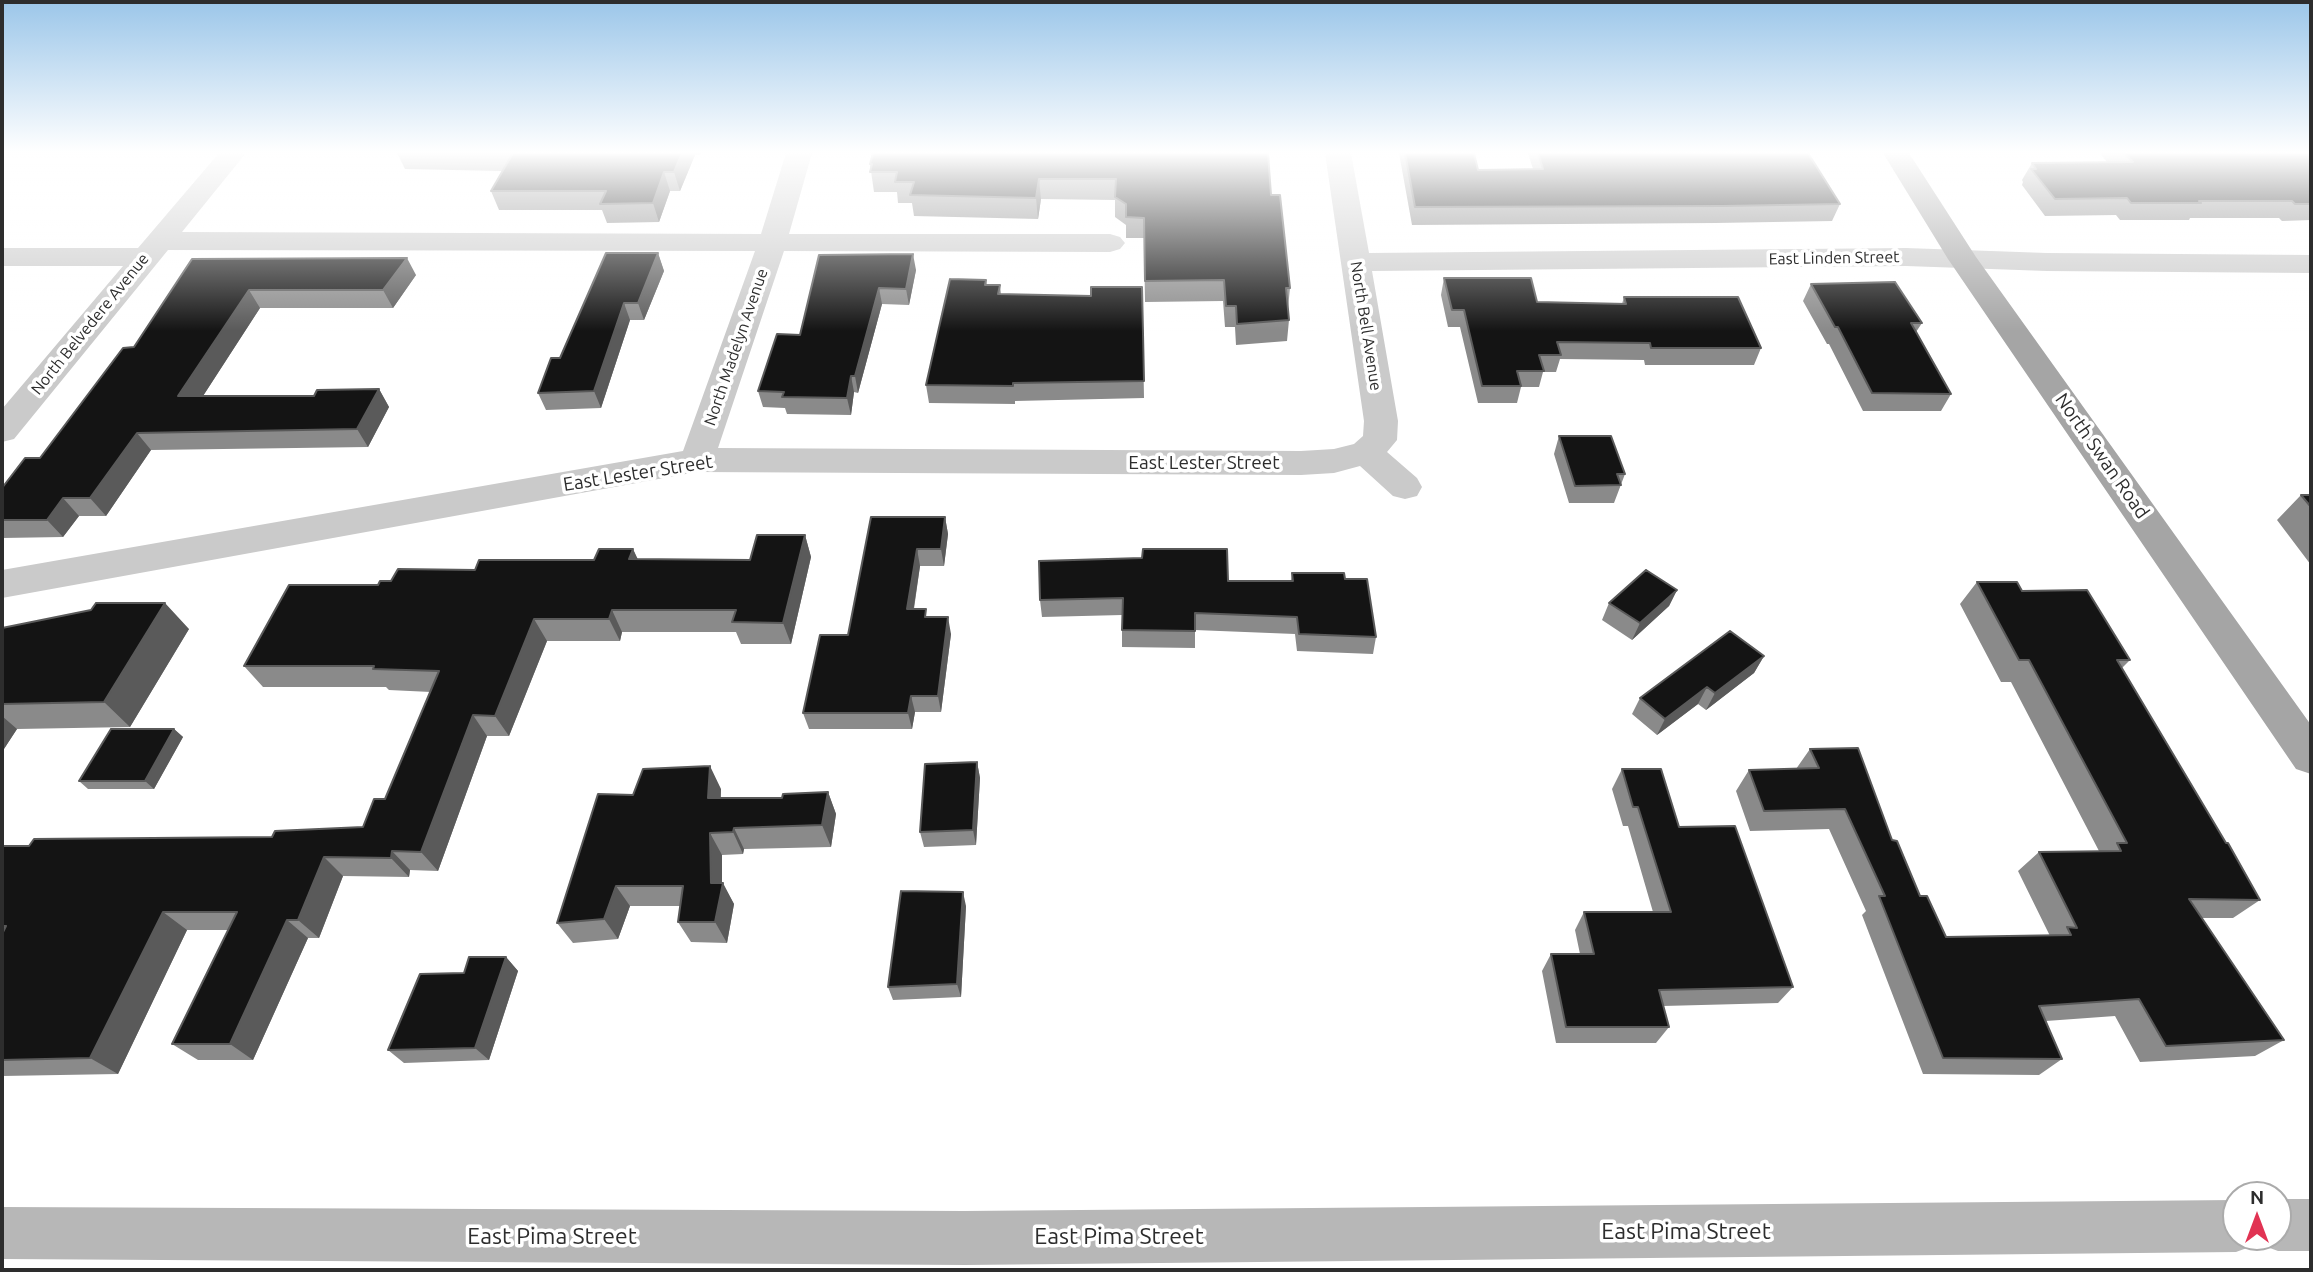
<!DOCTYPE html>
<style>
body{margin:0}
#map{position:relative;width:2313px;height:1272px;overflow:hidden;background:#fff;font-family:Ubuntu,sans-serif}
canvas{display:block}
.frame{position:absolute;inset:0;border:4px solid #2d2d2d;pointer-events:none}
.north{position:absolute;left:2222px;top:1181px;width:70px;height:70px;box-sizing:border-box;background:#fff;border:2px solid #ababab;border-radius:50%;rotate:0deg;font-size:19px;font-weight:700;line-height:28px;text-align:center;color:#2d2d2d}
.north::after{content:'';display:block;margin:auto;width:24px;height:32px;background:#e13353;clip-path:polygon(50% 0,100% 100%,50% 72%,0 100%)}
</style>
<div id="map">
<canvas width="2313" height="1272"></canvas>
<div class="frame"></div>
<div class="north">N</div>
</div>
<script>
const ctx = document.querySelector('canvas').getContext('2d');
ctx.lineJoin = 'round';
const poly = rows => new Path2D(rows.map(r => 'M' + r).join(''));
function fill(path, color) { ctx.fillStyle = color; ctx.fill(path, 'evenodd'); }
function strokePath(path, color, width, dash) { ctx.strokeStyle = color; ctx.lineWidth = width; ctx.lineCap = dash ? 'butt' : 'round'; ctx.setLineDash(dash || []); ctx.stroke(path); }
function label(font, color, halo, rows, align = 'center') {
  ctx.font = font + ' Ubuntu,sans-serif'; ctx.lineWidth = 7; ctx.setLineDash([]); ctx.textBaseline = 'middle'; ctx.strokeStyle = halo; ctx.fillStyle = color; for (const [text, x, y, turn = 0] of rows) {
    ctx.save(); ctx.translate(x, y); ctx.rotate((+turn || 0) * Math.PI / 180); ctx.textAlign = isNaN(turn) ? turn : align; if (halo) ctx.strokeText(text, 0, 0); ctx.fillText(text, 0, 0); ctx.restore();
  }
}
const street = poly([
 [219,153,246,153,182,232,761,234,786,153,812,153,789,234,1110,234,1120,237,1125,243,1120,249,1110,252,784,251,718,448,1301,451,1334,449,1354,444,1363,436,1364,421,1325,153,1351,153,1369,253,1906,248,2047,253,2311,255,2311,273,2047,271,1906,266,1372,271,1398,421,1397,440,1387,452,1417,478,1422,487,1417,496,1405,499,1393,496,1360,466,1334,473,1301,475,697,472,2,598,2,570,683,451,755,251,168,250,14,439,2,442,2,409,123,266,2,266,2,248,138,248,219,153]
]);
const secondary = poly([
 [2278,1199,2311,1199,2311,1251,2278,1251,2259,1244,2257,1238,2255,1245,2236,1252,965,1265,2,1259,2,1207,965,1211,2236,1200,2236,1237,2278,1237,2278,1199]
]);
const primary = poly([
 [1883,153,1909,153,1976,257,2311,725,2311,774,2296,769,1948,259,1883,153]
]);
const wall = poly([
 [397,153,701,153,700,155,695,155,680,191,670,191,659,222,607,223,602,210,499,210,491,191,502,171,405,169],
 [873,153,1271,195,1290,288,1288,308,1289,320,1287,341,1236,345,1235,327,1225,327,1223,301,1145,302,1144,238,1126,238,1126,225,1115,217,1115,200,1041,199,1038,219,914,216,912,203,898,203,897,192,874,192,870,164],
 [1399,153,1474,153,1478,170,1533,169,1528,153,1808,153,1840,204,1832,221,1715,223,1412,225],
 [2102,153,2311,153,2311,220,2282,221,2279,218,2190,218,2189,220,2120,220,2116,215,2045,216,2022,185,2023,182,2022,180,2032,163,2108,163,2101,155],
 [658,253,664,271,644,320,630,320,601,408,546,410,538,393,560,358],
 [819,255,916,270,909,305,882,304,858,393,854,392,851,415,787,414,785,408,763,407,758,391,800,335],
 [192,259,416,275,393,308,260,308,203,396,314,396,379,389,389,407,368,447,151,450,106,516,79,516,63,537,2,538,2,488,40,458,134,347],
 [1444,278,1537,302,1622,304,1624,297,1761,348,1754,365,1645,365,1644,360,1560,359,1556,372,1543,372,1539,387,1521,387,1517,403,1478,403,1460,327,1448,327,1441,295],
 [986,280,987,285,1000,285,1001,294,1091,296,1142,287,1144,398,1015,401,1015,404,929,403,926,385],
 [1811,284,1922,323,1916,332,1951,394,1941,411,1863,411,1829,344,1827,344,1803,301],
 [1559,436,1625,474,1614,503,1569,503,1554,454],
 [2301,495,2311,495,2311,565,2277,520],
 [871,517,945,517,948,534,944,566,920,566,914,609,928,617,951,634,941,712,915,712,912,729,809,729,803,713,848,635],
 [805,535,811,557,791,644,741,644,736,632,622,632,620,641,547,641,509,736,487,736,438,871,410,870,409,877,343,876,319,938,308,938,253,1060,198,1060,172,1044,228,930,187,930,118,1074,2,1076,2,846,272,837,363,827,385,799,431,692,389,690,386,687,263,687,244,666,378,585,391,581,475,570,594,560,633,549,637,559,750,560],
 [1292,573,1345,579,1376,637,1373,654,1297,651,1295,634,1195,630,1195,648,1122,647,1122,615,1042,617,1040,600,1228,581,1291,581],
 [1977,582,2022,591,2130,660,2122,668,2260,900,2233,918,2202,918,2284,1040,2255,1056,2140,1062,2115,1016,2046,1021,2062,1059,2039,1075,1923,1074,1862,915,1866,911,1829,829,1750,831,1736,791,1749,770,1796,769,1810,749,1892,840,1920,896,1946,937,2050,936,2018,871,2039,852,2099,851,2011,682,2001,682,1960,604],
 [1677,590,1669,606,1632,640,1602,620,1609,603],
 [2,628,189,629,130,727,17,729,2,752],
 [1764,656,1754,673,1706,710,1698,704,1657,735,1632,714,1640,698],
 [174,729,183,737,154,789,88,789,79,781],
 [977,762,980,778,976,845,924,847,920,832],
 [1622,769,1679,827,1793,987,1778,1003,1663,1006,1669,1027,1656,1043,1556,1043,1542,971,1551,954,1580,954,1575,930,1584,912,1653,912,1628,826,1623,826,1612,789],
 [721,789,721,798,782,798,828,792,836,814,831,847,744,849,743,854,722,855,722,883,734,904,727,943,691,942,678,922,680,906,630,906,618,939,573,943,557,923,633,795],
 [966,906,961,997,893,1000,888,987],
 [506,957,518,971,489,1060,404,1063,388,1050,464,973]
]);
const shadedWall = poly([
 [682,153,694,153,695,155,680,191,674,172],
 [664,172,670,191,659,222,653,203],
 [1039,179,1041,199,1038,219,1036,198],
 [658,253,664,271,644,320,638,303],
 [913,254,916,270,909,305,906,289],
 [407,258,416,275,393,308,383,290],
 [879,288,882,304,858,393,855,376],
 [249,290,260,308,192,413,178,396],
 [624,303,630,320,601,408,594,391],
 [851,376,854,392,851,415,847,398],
 [379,389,389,407,368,447,357,429],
 [137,433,151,450,106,516,90,498],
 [63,498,79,516,63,537,47,520],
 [945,517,948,534,944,566,941,549],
 [805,535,811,557,791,644,783,623],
 [633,549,643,570,629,559],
 [917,549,920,566,911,626,907,609],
 [1677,590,1669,606,1632,640,1640,623],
 [165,603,189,629,130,727,104,702],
 [612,610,622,632,620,641,609,619],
 [948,617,951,634,941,712,938,696],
 [534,619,547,641,509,736,495,716],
 [1764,656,1754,673,1706,710,1715,693],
 [1707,687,1698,704,1657,735,1665,719],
 [911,696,915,712,912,729,908,713],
 [473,715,487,736,438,871,421,852],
 [2,716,17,729,2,752],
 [174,729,183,737,154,789,145,781],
 [977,762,980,778,976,845,973,830],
 [710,766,721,789,719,820,708,798],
 [828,792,836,814,831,847,822,825],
 [734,828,744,849,743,854,733,832],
 [710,833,722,855,722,886,723,883,734,904,727,943,715,922,711,883],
 [392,851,410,870,409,877,391,858],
 [324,857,343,876,319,938,298,920],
 [616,886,630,906,618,939,604,919],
 [963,892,966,906,961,997,957,984],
 [163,912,187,930,118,1074,90,1058],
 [287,920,308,938,253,1060,230,1044],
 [506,957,518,971,489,1060,475,1048]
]);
const building = poly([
 [513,153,682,153,674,172,664,172,653,203,600,204,606,191,491,191,513,153],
 [873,153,1268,153,1271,195,1280,195,1290,288,1286,288,1289,320,1237,324,1236,306,1226,306,1224,280,1145,281,1144,218,1126,217,1126,204,1115,197,1116,179,1039,179,1036,198,910,195,914,182,895,182,897,172,870,172,872,164,870,164,873,153],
 [1405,153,1474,153,1478,170,1543,169,1538,153,1808,153,1840,204,1722,206,1415,207,1405,153],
 [2124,153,2311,153,2311,204,2295,204,2292,201,2199,201,2201,203,2131,203,2127,198,2055,199,2031,169,2036,169,2032,163,2133,162,2124,153],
 [606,253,658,253,638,303,624,303,594,391,538,393,551,358,560,358,606,253],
 [913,254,906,289,879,288,855,376,851,376,847,398,782,397,784,392,758,391,777,334,800,335,819,255,913,254],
 [407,258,383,290,249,290,178,396,314,396,317,390,379,389,357,429,137,433,90,498,63,498,47,520,2,520,2,488,25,458,40,458,123,348,134,347,192,259,407,258],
 [1444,278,1531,278,1537,302,1626,304,1624,297,1738,297,1761,348,1651,348,1650,343,1557,342,1561,355,1539,355,1544,371,1517,371,1521,386,1482,386,1464,310,1452,310,1444,278],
 [950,279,986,280,985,285,1000,285,998,294,1091,296,1091,287,1142,287,1144,381,1013,383,1013,386,926,385,950,279],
 [1895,282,1922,323,1911,323,1951,394,1872,393,1838,327,1835,327,1811,284,1895,282],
 [1559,436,1611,436,1625,474,1617,474,1621,485,1575,486,1559,436],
 [2301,495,2311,495,2311,507,2301,495],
 [871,517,945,517,941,549,917,549,907,609,926,609,925,617,948,617,938,696,911,696,908,713,803,713,820,635,848,635,871,517],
 [757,535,805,535,783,623,732,622,736,610,612,610,609,619,534,619,495,716,473,715,421,852,392,851,391,858,324,857,298,920,287,920,230,1044,172,1044,237,912,163,912,90,1058,2,1060,2,934,6,926,2,926,2,846,29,846,34,839,272,837,275,831,363,827,374,799,385,799,439,671,373,669,374,666,244,666,289,585,378,585,380,581,391,581,398,569,475,570,479,560,594,560,599,549,633,549,629,559,750,560,757,535],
 [1143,549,1227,549,1228,581,1293,581,1292,573,1344,573,1345,579,1367,579,1376,637,1299,634,1297,617,1195,613,1195,631,1122,630,1123,598,1040,600,1039,561,1142,558,1143,549],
 [1646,570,1677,590,1640,623,1609,603,1646,570],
 [1977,582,2017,582,2022,591,2087,590,2130,660,2117,660,2226,843,2228,843,2260,900,2189,899,2284,1040,2166,1046,2139,999,2039,1006,2062,1059,1943,1058,1879,896,1885,896,1845,809,1764,811,1749,770,1819,768,1810,749,1858,748,1892,840,1897,841,1920,896,1927,896,1946,937,2071,935,2067,927,2077,928,2039,852,2121,851,2117,843,2127,843,2029,660,2019,660,1977,582],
 [96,603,165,603,104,702,2,704,2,628,91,610,96,603],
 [1730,631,1764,656,1715,693,1707,687,1665,719,1640,698,1730,631],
 [111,729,174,729,145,781,79,781,111,729],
 [977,762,973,830,920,832,925,764,977,762],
 [710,766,708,798,782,798,783,794,828,792,822,825,734,828,733,832,710,833,711,883,723,883,715,922,678,922,683,886,616,886,604,919,557,923,598,794,633,795,643,769,710,766],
 [1622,769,1661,769,1679,827,1735,826,1793,987,1659,990,1669,1027,1566,1027,1551,954,1594,954,1584,912,1671,912,1638,807,1633,807,1622,769],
 [901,891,963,892,957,984,888,987,901,891],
 [469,957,506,957,475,1048,388,1050,420,974,464,973,469,957]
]);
const farStreetnames = [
 ["East Linden Street",1834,258,-1],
 ["North Belvedere Avenue",90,324,-51],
 ["North Bell Avenue",1366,326,81],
 ["North Madelyn Avenue",736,347,-71]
];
const streetNames = [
 ["North Swan Road",2102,456,55],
 ["East Lester Street",1204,463],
 ["East Lester Street",638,473,-9]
];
const nearStreetnames = [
 ["East Pima Street",1686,1231],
 ["East Pima Street",552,1236],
 ["East Pima Street",1119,1236]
];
fill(street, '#cacaca');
fill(secondary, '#b7b7b7');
fill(primary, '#a5a5a5');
fill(wall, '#8a8a8a');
fill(shadedWall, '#5a5a5a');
fill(building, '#141414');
strokePath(building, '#5a5a5a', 2);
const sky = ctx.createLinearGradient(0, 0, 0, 331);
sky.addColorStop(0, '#9bc6e9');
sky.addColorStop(0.46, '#fff');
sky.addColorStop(1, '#ffffff00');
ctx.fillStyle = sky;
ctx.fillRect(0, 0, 2313, 331);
label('16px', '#2d2d2d', '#fff', farStreetnames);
label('19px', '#2d2d2d', '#fff', streetNames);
label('23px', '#2d2d2d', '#fff', nearStreetnames);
</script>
